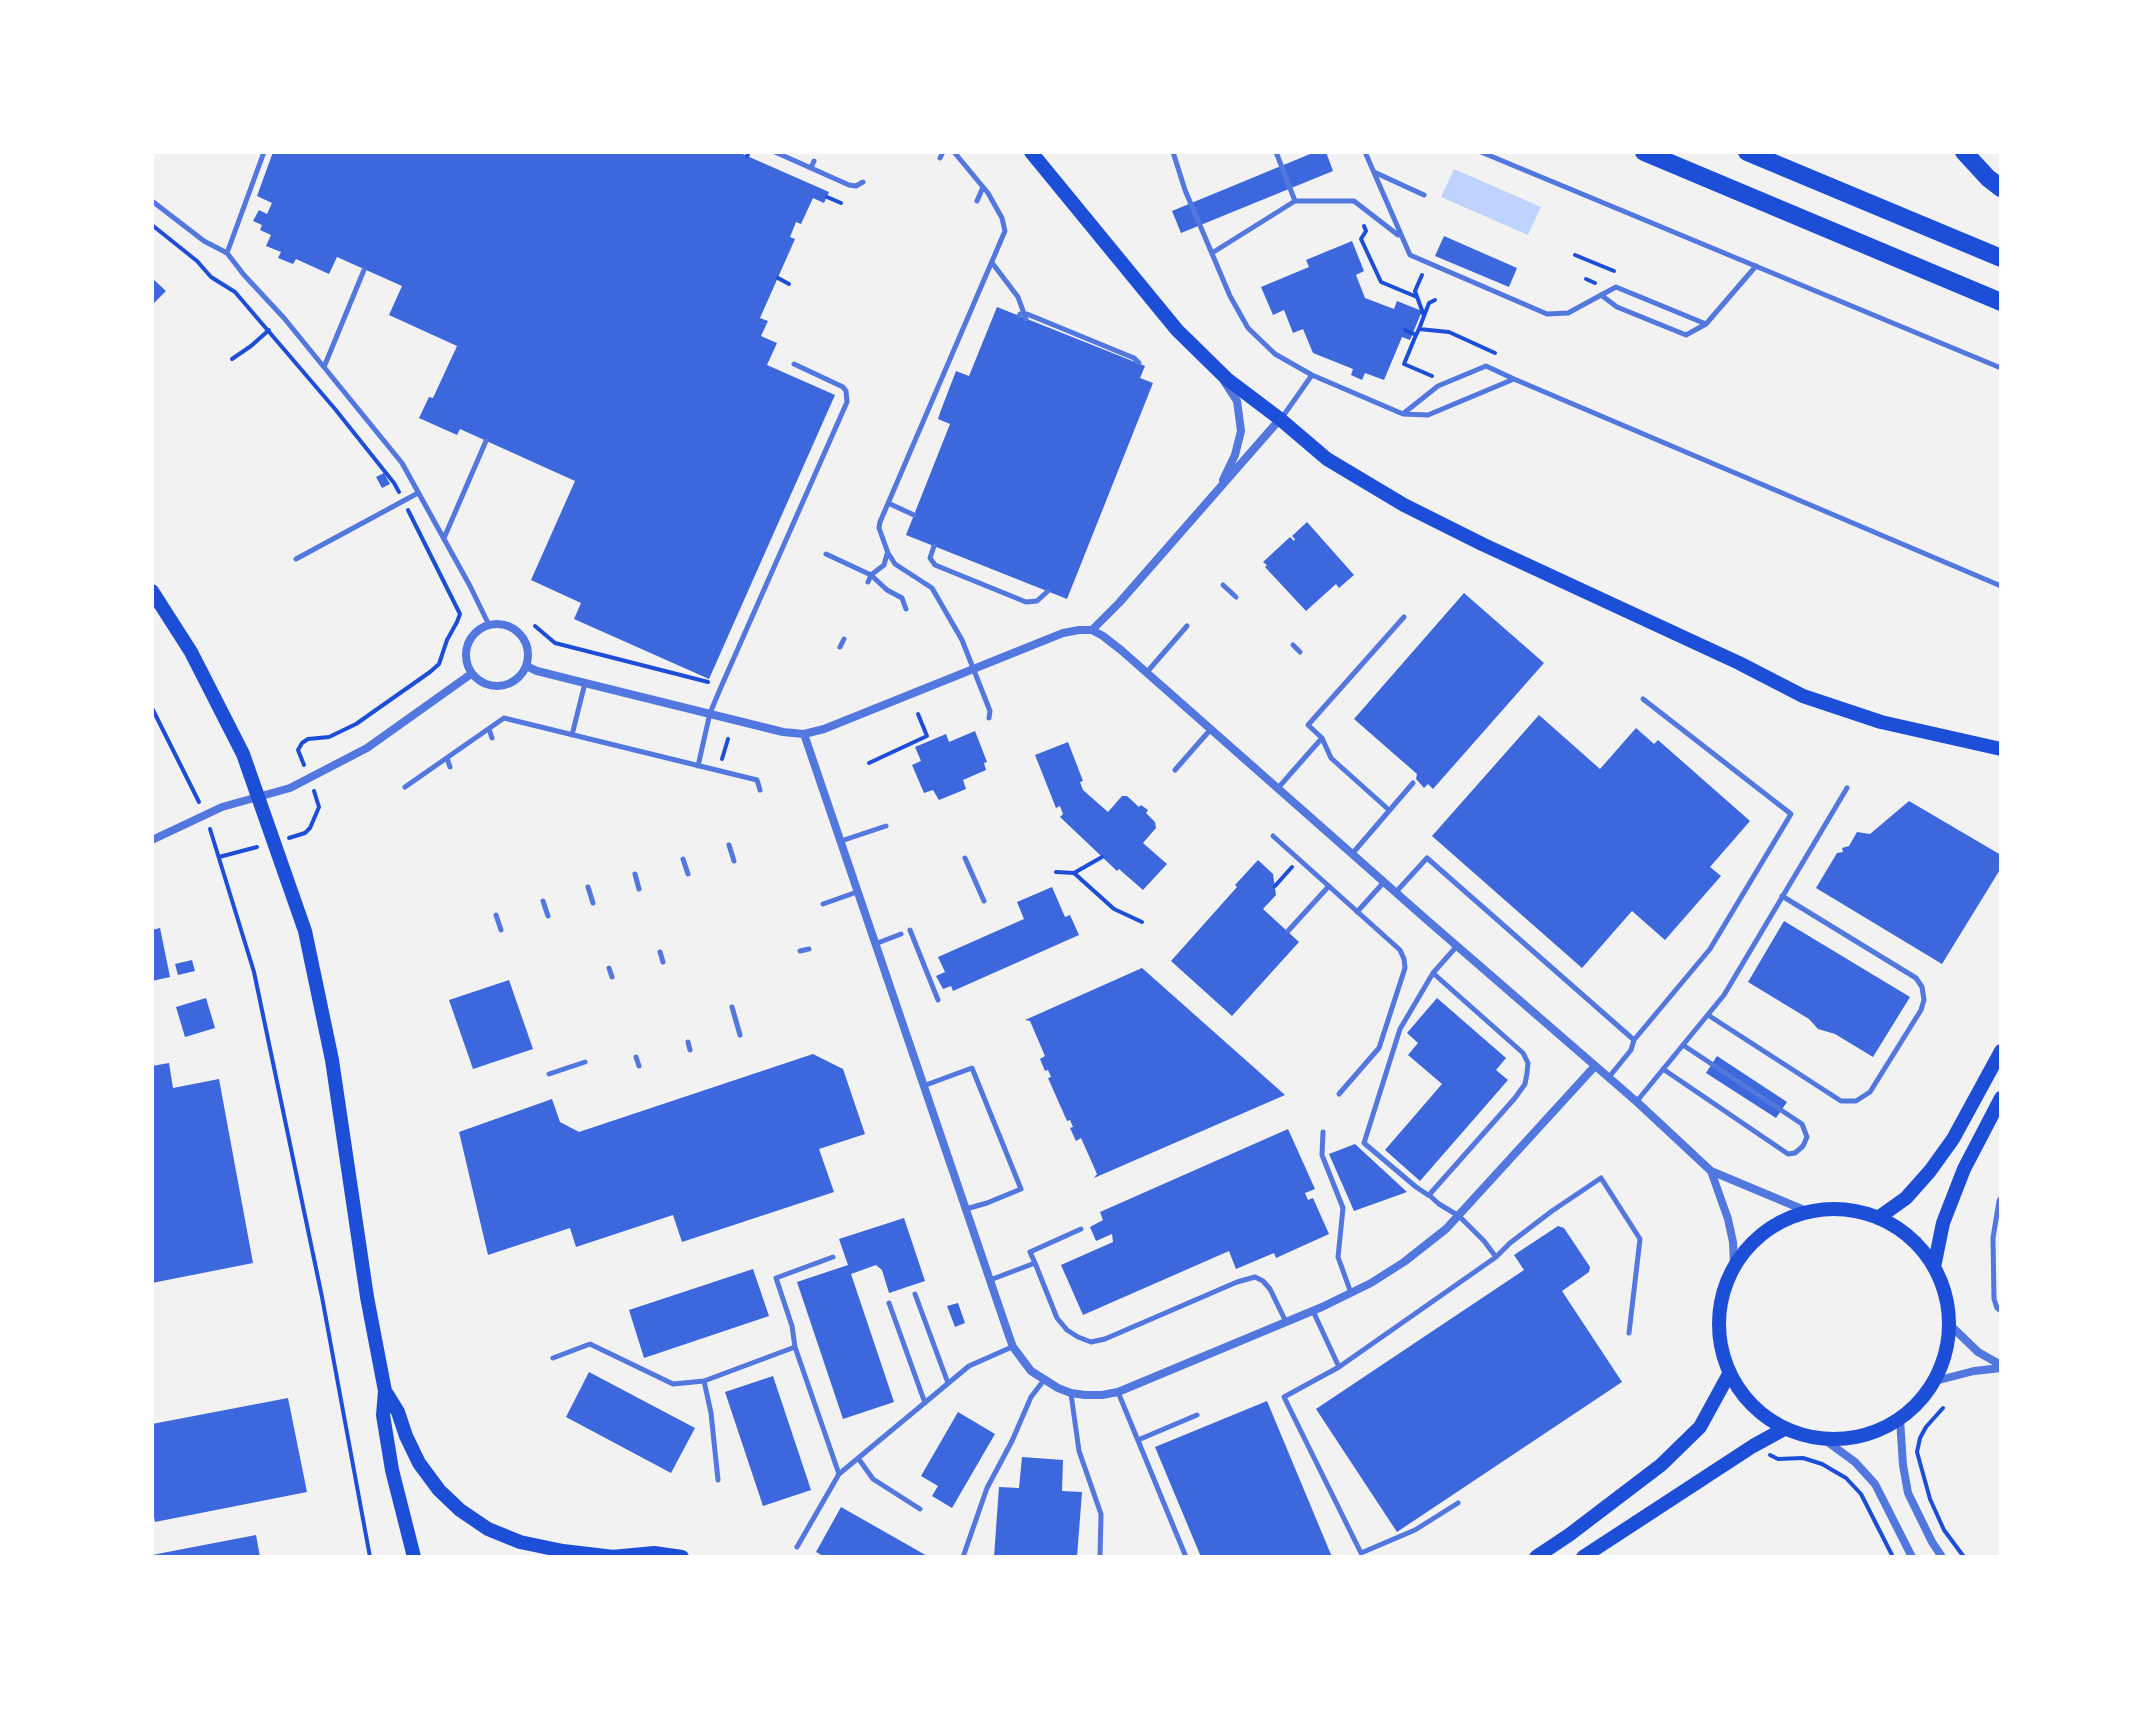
<!DOCTYPE html>
<style>
body{margin:0}
#map{position:relative;width:2153px;height:1709px;overflow:hidden;background:#f2f2f2;font-family:Figtree,sans-serif}
canvas{display:block}
.frame{position:absolute;inset:0;border:154px solid #fff;pointer-events:none}
</style>
<div id="map">
<canvas width="2153" height="1709"></canvas>
<div class="frame"></div>
</div>
<script>
const ctx = document.querySelector('canvas').getContext('2d');
ctx.lineJoin = 'round';
function fill(path, color) { ctx.fillStyle = color; ctx.fill(path, 'evenodd'); }
const poly = rows => new Path2D(rows.map(r => 'M' + r).join(''));
function strokePath(path, color, width, dash) { ctx.strokeStyle = color; ctx.lineWidth = width; ctx.lineCap = dash ? 'butt' : 'round'; ctx.setLineDash(dash || []); ctx.stroke(path); }
const water = poly([
 [1454,169,1541,207,1528,235,1441,197]
]);
const building = poly([
 [273,152,738,152,829,192,824,203,813,198,801,224,796,222,790,237,795,239,760,318,768,321,761,336,777,343,767,365,835,395,709,679,574,619,581,603,531,580,575,481,460,429,457,435,419,418,429,397,433,398,457,346,389,315,402,286,337,257,329,274,296,259,293,264,278,258,281,252,266,246,271,235,260,230,262,225,253,221,259,210,267,214,272,203,257,196],
 [1315,152,1326,152,1333,171,1181,233,1172,211],
 [1444,236,1517,268,1509,287,1435,256],
 [1352,241,1364,271,1356,275,1365,298,1394,309,1397,301,1422,311,1410,340,1402,337,1384,380,1365,373,1362,380,1351,375,1353,369,1313,353,1303,329,1293,333,1284,310,1273,315,1261,287,1309,267,1306,260],
 [152,278,166,291,152,305],
 [997,307,1145,366,1140,378,1153,383,1067,599,906,535,950,424,938,419,941,410,956,371,969,376],
 [384,473,390,484,382,488,376,477],
 [1307,522,1354,575,1339,588,1336,584,1306,611,1265,567,1267,565,1263,562,1290,537,1294,541,1295,539,1292,536],
 [1464,593,1544,663,1433,789,1428,784,1424,788,1416,779,1417,774,1354,719],
 [1539,715,1600,769,1636,728,1654,744,1658,740,1750,821,1710,867,1721,876,1665,940,1632,911,1582,968,1432,836],
 [975,731,987,762,984,763,986,770,963,780,966,789,939,800,933,790,924,793,912,765,921,761,915,747,946,734,949,742],
 [1068,742,1083,781,1080,782,1083,790,1108,812,1122,796,1127,796,1139,807,1141,805,1148,810,1146,813,1155,822,1156,828,1143,843,1167,864,1143,890,1119,869,1117,871,1060,817,1063,814,1060,806,1056,808,1035,755],
 [1909,801,2001,855,2001,868,1942,964,1816,888,1837,853,1843,852,1842,848,1849,846,1857,832,1870,834],
 [1258,860,1273,874,1276,895,1263,909,1299,942,1232,1016,1171,961,1237,887,1235,885],
 [1052,887,1065,917,1070,915,1079,935,953,991,951,986,943,989,936,976,945,972,938,957,1024,919,1017,902],
 [1784,921,1910,997,1873,1057,1835,1034,1818,1029,1809,1019,1748,982],
 [160,928,170,977,152,981,152,930],
 [192,960,195,971,178,975,175,964],
 [1142,968,1285,1095,1094,1178,1097,1174,1081,1138,1076,1141,1070,1128,1073,1127,1070,1120,1067,1121,1048,1078,1051,1077,1048,1070,1045,1071,1040,1059,1045,1056,1030,1021,1025,1020],
 [509,980,533,1049,473,1069,449,1000],
 [206,998,215,1028,185,1037,176,1007],
 [1437,998,1506,1058,1496,1070,1508,1080,1420,1181,1385,1150,1442,1084,1408,1055,1418,1043,1407,1033],
 [813,1054,843,1069,865,1134,819,1149,834,1192,682,1242,673,1215,576,1247,570,1228,488,1255,459,1132,552,1099,560,1122,579,1132],
 [1717,1056,1787,1102,1776,1118,1706,1073],
 [169,1063,173,1088,219,1079,253,1263,152,1283,152,1066],
 [1288,1129,1315,1189,1305,1193,1308,1200,1313,1198,1329,1234,1276,1258,1274,1253,1236,1269,1229,1251,1083,1315,1061,1265,1113,1242,1112,1234,1096,1241,1090,1227,1103,1220,1100,1212],
 [1355,1144,1407,1192,1354,1211,1329,1154],
 [904,1218,925,1281,889,1293,882,1270,876,1265,851,1274,894,1402,843,1419,797,1282,848,1265,839,1239],
 [1558,1226,1564,1228,1590,1267,1589,1272,1562,1291,1622,1382,1397,1532,1316,1409,1524,1270,1514,1255],
 [753,1269,769,1316,644,1358,629,1310],
 [958,1303,965,1323,955,1327,947,1306],
 [589,1372,695,1428,671,1473,566,1417],
 [773,1376,811,1490,763,1506,725,1392],
 [288,1398,307,1492,155,1522,152,1506,152,1424],
 [1267,1401,1332,1557,1201,1557,1155,1447],
 [958,1412,995,1434,952,1508,932,1496,938,1486,921,1476],
 [1022,1457,1063,1460,1062,1491,1082,1492,1077,1557,994,1557,999,1487,1019,1488],
 [841,1507,929,1557,825,1557,816,1552],
 [256,1535,260,1557,152,1557,152,1555]
]);
const path = poly([
 [747,156,749,152],
 [827,197,841,203],
 [152,225,197,261,211,277,235,292,335,409,394,483,399,492],
 [1364,226,1366,231,1361,239,1381,282,1417,297],
 [1575,255,1614,271],
 [1422,275,1415,291,1424,316],
 [778,278,789,284],
 [1586,279,1595,283],
 [1419,329,1429,303,1435,300],
 [1405,330,1416,335,1419,329,1449,332,1495,353],
 [1416,335,1404,364,1432,376],
 [232,359,251,346,269,330],
 [535,626,555,643,708,682],
 [152,708,199,802],
 [722,759,728,739],
 [869,763,927,736,918,714],
 [304,765,298,750,302,743,308,739,329,737,356,724,430,672,439,664,447,640,457,622,460,614,408,510],
 [210,829,254,972,322,1297,370,1557],
 [289,838,305,833,310,828,319,807,314,791],
 [219,857,257,847],
 [1056,872,1074,873,1114,909,1142,922],
 [1074,873,1102,857],
 [1275,886,1292,867],
 [1943,1408,1926,1427,1920,1438,1917,1452,1930,1499,1944,1530,1964,1557],
 [1770,1455,1778,1459,1803,1458,1822,1464,1846,1478,1861,1494,1893,1557]
]);
const service = poly([
 [775,152,849,185,856,186,863,182],
 [954,152,988,193,1002,218,1005,231,880,522,879,528,888,553,895,564,932,588,962,640,990,711,989,718],
 [1173,152,1185,190,1230,296,1248,328,1275,354,1312,375,1403,414,1428,415,1514,379,2001,586],
 [1276,152,1295,201,1354,201,1398,235],
 [1365,152,1410,255,1547,314,1568,313,1616,287,1706,324,1756,266],
 [1481,152,2001,368],
 [940,158,943,152],
 [811,168,814,161],
 [1374,172,1424,195],
 [152,201,204,241,227,253,244,275,284,318,402,463,470,586,489,625],
 [977,201,983,187],
 [227,253,264,152],
 [1212,253,1295,201],
 [993,264,1018,297,1026,319],
 [1601,295,1617,307,1686,335,1706,324],
 [1019,316,1020,314,1027,314,1134,358,1139,363],
 [324,367,364,270],
 [1404,413,1438,386,1486,366,1514,379],
 [1281,419,1312,375],
 [888,503,914,515],
 [444,538,486,441],
 [934,546,930,558,935,565,1026,602,1037,601,1048,591],
 [826,554,871,575,887,590,902,598,906,609],
 [296,559,418,493],
 [868,582,871,575,884,565,887,554],
 [1223,585,1236,597],
 [1293,645,1300,652],
 [840,647,844,639],
 [1147,672,1187,626],
 [489,729,492,738],
 [572,735,585,683],
 [447,758,450,767],
 [698,766,710,713,721,687,847,402,846,391,843,387,794,364],
 [1175,770,1210,730],
 [405,787,504,718,757,780,760,790],
 [1278,788,1322,738],
 [1389,810,1331,758,1322,738,1308,725,1404,617],
 [1273,836,1400,950,1404,959,1405,968,1379,1048,1339,1094],
 [841,841,886,826],
 [729,845,734,861],
 [1352,854,1413,783],
 [965,858,984,901],
 [683,859,688,874],
 [635,874,639,889],
 [588,887,593,903],
 [1396,892,1427,858,1634,1040],
 [543,901,548,916],
 [823,904,857,892],
 [1357,912,1384,882],
 [496,915,501,930],
 [910,930,938,1000],
 [1288,931,1329,886],
 [875,944,901,934],
 [1457,946,1433,973,1523,1053,1528,1063,1527,1073,1525,1084,1515,1098,1429,1195,1439,1204,1459,1216,1484,1241,1496,1257],
 [800,951,809,949],
 [660,952,663,962],
 [609,968,612,977],
 [732,1007,740,1035],
 [1708,1015,1841,1101,1856,1101,1870,1092,1921,1010,1924,1000,1922,987,1916,978,1782,896],
 [688,1042,690,1050],
 [636,1057,639,1066],
 [1663,1069,1788,1154,1795,1153,1803,1146,1807,1137,1802,1124,1683,1045],
 [549,1074,585,1062],
 [1609,1077,1631,1050,1634,1040,1710,949,1791,814,1643,699],
 [923,1086,972,1068,1021,1189,987,1203,966,1209],
 [1637,1101,1724,995,1847,788],
 [1323,1132,1322,1155,1343,1208,1338,1257,1351,1293],
 [1428,1195,1416,1187,1364,1143,1400,1029,1433,973],
 [2001,1198,1999,1201,1993,1238,1994,1299,1997,1308,2001,1311],
 [1035,1263,1030,1252,1081,1229],
 [990,1280,1035,1263,1057,1318,1067,1330,1078,1337,1091,1342,1105,1339,1237,1282,1255,1277,1263,1281,1270,1289,1286,1322],
 [915,1294,948,1383],
 [889,1303,925,1403],
 [1313,1311,1339,1367],
 [795,1347,792,1326,776,1278,833,1257],
 [553,1358,590,1344,673,1384,704,1381,795,1347,839,1474,969,1366,1012,1347],
 [704,1381,711,1413,718,1480],
 [1118,1392,1186,1557],
 [1071,1394,1079,1451,1101,1514,1100,1557],
 [1138,1440,1197,1415],
 [858,1458,873,1479,920,1509],
 [1458,1503,1415,1530,1361,1553,1284,1397,1339,1367,1496,1257,1510,1243,1552,1211,1601,1178,1640,1239,1629,1333],
 [797,1547,839,1474],
 [963,1557,987,1488,1012,1441,1031,1397,1044,1380]
]);
const minor = poly([
 [1223,480,1235,455,1241,431,1237,401,1224,381],
 '466 655a31 31 0 1 1 62 0a31 31 0 1 1-62 0Z',
 [1092,630,1119,603,1280,419],
 [526,666,537,671,585,683,783,732,804,734,824,729,1063,633,1079,630,1092,630,1103,636,1121,650,1427,920,1637,1102,1711,1171,1809,1212],
 [804,734,1008,1333,1013,1347,1031,1371,1058,1388,1071,1393,1085,1395,1102,1395,1118,1392,1322,1307,1371,1283,1404,1262,1446,1229,1595,1066],
 [152,840,222,807,290,788,367,748,471,674],
 [1711,1171,1728,1219,1733,1242,1734,1265],
 [1949,1324,1978,1352,2001,1365],
 [1935,1381,1974,1371,2001,1368],
 [1900,1419,1903,1465,1908,1493,1932,1542,1942,1557],
 [1825,1440,1855,1462,1875,1484,1912,1557]
]);
const secondary = poly([
 [1031,152,1177,330,1227,379,1280,419,1327,459,1404,505,1482,544,1739,663,1803,696,1881,722,2001,749],
 [152,591,191,652,243,754,305,931,332,1060,367,1297,385,1391,383,1415,392,1470,414,1557],
 '1719 1324a115 115 0 1 1 230 0a115 115 0 1 1-230 0Z',
 [1878,1218,1906,1198,1930,1171,1953,1139,2001,1051],
 [1934,1267,1943,1223,1964,1169,2001,1098],
 [385,1391,398,1412,406,1436,419,1463,439,1490,460,1510,488,1529,520,1542,563,1551,614,1557],
 [612,1557,654,1553,682,1557],
 [1536,1557,1569,1535,1661,1465,1700,1427,1729,1374],
 [1583,1557,1753,1446,1784,1429]
]);
const motorway = poly([
 [1644,152,2001,302],
 [1747,152,2001,258],
 [1964,152,1988,178,2001,188]
]);
fill(water, '#bfd3fe');
fill(building, '#3d67dc');
strokePath(path, '#1d4ed8', 4);
strokePath(service, '#5277de', 5);
strokePath(minor, '#5277de', 8);
strokePath(secondary, '#1d4ed8', 14);
strokePath(motorway, '#1d4ed8', 18);
</script>
